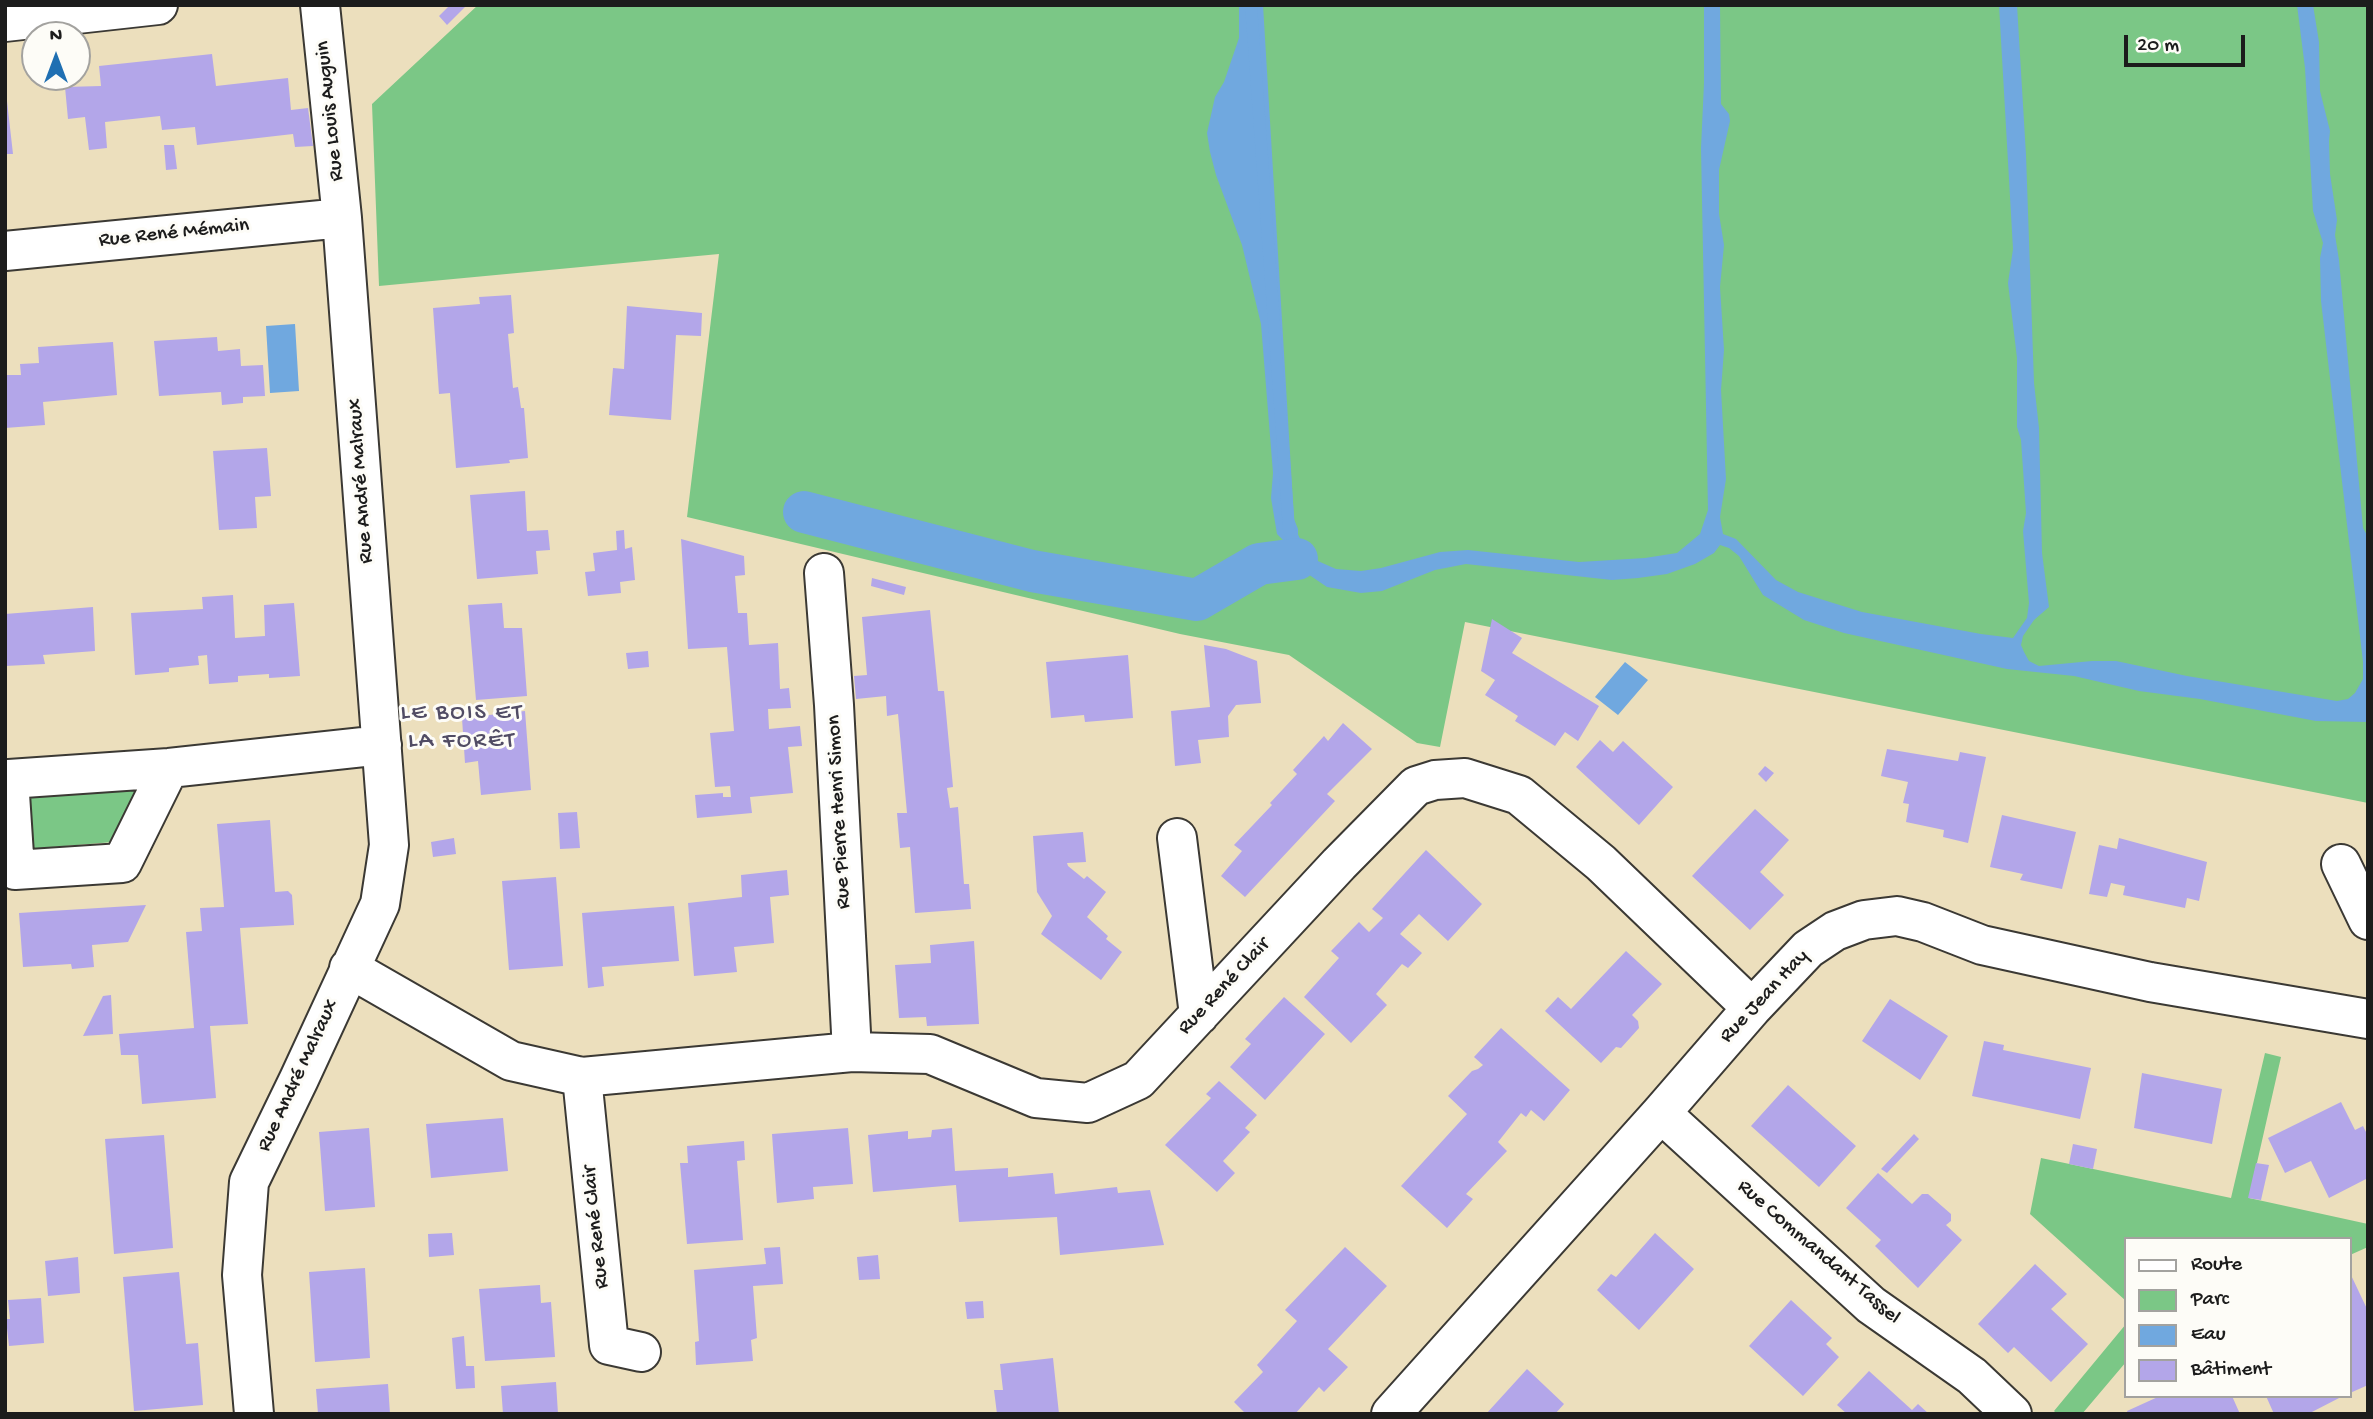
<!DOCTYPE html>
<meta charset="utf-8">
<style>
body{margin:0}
#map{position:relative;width:2373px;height:1419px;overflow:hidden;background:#ecdfbd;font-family:"Gochi Hand",sans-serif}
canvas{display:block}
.frame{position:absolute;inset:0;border:7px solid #1c1c1c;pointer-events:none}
.legend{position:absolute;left:2124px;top:1237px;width:228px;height:161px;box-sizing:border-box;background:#fdfcf7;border:2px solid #a3a29f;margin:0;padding:9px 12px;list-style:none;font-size:21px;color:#1c1c1c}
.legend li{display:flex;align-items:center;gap:14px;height:35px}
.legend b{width:35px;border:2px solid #a3a29f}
.north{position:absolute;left:21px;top:21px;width:70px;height:70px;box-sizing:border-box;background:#fdfcf7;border:2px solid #a3a29f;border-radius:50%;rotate:0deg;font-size:19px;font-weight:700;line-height:28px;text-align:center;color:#1c1c1c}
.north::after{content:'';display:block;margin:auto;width:24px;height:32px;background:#1f6fb2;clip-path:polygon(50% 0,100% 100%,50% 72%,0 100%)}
.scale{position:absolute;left:2124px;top:35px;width:121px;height:32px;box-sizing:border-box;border:4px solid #1c1c1c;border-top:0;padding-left:9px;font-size:21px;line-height:24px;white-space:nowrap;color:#1c1c1c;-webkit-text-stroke:5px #fdfcf7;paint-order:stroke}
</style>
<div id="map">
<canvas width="2373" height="1419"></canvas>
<div class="frame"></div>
<ul class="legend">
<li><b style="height:9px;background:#fff"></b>Route</li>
<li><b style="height:19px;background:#7bc786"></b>Parc</li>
<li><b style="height:19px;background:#70a8df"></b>Eau</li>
<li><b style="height:19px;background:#b3a6e9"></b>Bâtiment</li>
</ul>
<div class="north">N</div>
<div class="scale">20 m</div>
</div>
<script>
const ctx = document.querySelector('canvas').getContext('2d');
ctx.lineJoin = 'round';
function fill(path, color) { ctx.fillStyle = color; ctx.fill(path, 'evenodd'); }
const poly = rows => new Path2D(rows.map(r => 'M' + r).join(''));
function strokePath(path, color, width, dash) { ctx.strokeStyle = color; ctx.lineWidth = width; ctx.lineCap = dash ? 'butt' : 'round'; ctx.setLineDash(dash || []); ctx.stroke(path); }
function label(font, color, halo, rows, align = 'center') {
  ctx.font = font + ' "Gochi Hand",sans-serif'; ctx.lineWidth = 6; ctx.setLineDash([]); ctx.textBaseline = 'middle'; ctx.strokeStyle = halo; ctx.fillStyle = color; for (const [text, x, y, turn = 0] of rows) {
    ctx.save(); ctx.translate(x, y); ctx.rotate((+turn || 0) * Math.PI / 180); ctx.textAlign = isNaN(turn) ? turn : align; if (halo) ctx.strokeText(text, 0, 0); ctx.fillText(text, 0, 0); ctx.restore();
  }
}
const green = poly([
 [478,5,2368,5,2368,803,1465,622,1440,747,1417,743,1289,655,1180,634,687,517,719,254,379,286,372,104],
 [138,785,113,842,29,849,24,794],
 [2265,1053,2281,1057,2249,1198,2368,1224,2368,1247,2350,1255,2350,1239,2126,1239,2126,1301,2030,1214,2041,1158,2231,1198],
 [2126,1324,2126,1362,2082,1414,2057,1414,2054,1411]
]);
const water = poly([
 [1239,5,1263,5,1294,519,1298,529,1298,543,1311,558,1336,569,1361,571,1381,568,1440,552,1468,550,1579,562,1645,558,1677,553,1700,534,1708,510,1701,148,1704,83,1704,5,1720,5,1721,104,1729,114,1730,121,1719,170,1719,214,1724,245,1720,287,1724,350,1721,390,1726,479,1720,517,1723,534,1736,539,1776,580,1798,592,1862,612,1981,634,2013,638,2027,618,2029,603,2023,531,2026,513,2021,440,2017,427,2017,358,2008,283,2013,249,1999,5,2017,5,2026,155,2034,383,2039,428,2042,553,2049,607,2034,620,2023,636,2021,645,2024,652,2029,661,2039,666,2092,661,2116,661,2187,676,2337,701,2348,699,2355,693,2363,679,2363,662,2321,301,2320,258,2323,243,2313,211,2305,68,2297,5,2313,5,2319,42,2320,91,2330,131,2329,141,2330,174,2337,220,2335,235,2339,260,2363,528,2368,537,2368,722,2316,721,2200,699,2139,691,2074,676,2007,669,1844,633,1804,620,1763,595,1739,556,1729,548,1720,545,1714,553,1695,564,1667,574,1638,578,1612,580,1466,564,1435,570,1382,591,1361,593,1327,587,1302,570,1293,550,1277,534,1271,498,1273,473,1261,324,1242,245,1216,175,1210,152,1207,133,1215,97,1224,82,1239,38],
 [295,324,299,391,270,393,266,326],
 [1625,662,1648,680,1618,715,1595,697]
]);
const stream = poly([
 [1251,5,1289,530,1295,542]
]);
const canal = poly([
 [804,512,1032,571,1197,600,1259,564,1297,559]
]);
const building = poly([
 [450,5,467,5,447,25,439,16],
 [212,54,216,86,288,78,291,110,308,108,313,146,295,147,293,134,197,145,195,127,162,130,160,116,105,122,107,148,89,150,85,117,68,119,65,87,101,86,99,66],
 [5,101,7,101,13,154,5,154],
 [164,145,174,145,177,169,166,170],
 [511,295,514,333,508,334,513,388,518,387,521,408,524,408,528,458,509,460,510,463,456,468,450,393,439,394,433,308,480,304,479,297],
 [627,306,702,313,701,336,676,335,671,420,609,415,613,368,624,369],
 [217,337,218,351,240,349,241,366,263,365,265,396,243,397,243,403,222,405,221,392,159,396,154,341],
 [113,342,117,395,43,402,45,425,5,428,5,375,21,375,20,364,39,363,38,347],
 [267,448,271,496,255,497,257,528,219,530,213,451],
 [525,491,527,531,548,530,550,550,536,551,538,574,477,579,470,495],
 [624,530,625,549,632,547,635,580,620,582,621,593,588,596,585,572,595,571,593,553,617,550,616,531],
 [681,539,744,556,745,575,735,576,738,613,747,613,749,645,778,643,780,689,789,688,791,708,768,709,769,729,800,726,802,746,788,747,793,793,750,797,752,813,697,818,695,795,723,793,723,797,731,797,730,786,715,787,710,733,734,731,727,647,688,649],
 [872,578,906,587,904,595,871,586],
 [233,595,235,638,265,636,264,605,294,603,300,676,269,678,269,674,238,676,238,682,209,684,207,655,198,656,199,665,169,668,169,672,135,675,131,613,203,609,202,597],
 [502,603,504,628,522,628,527,696,476,700,468,605],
 [93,607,95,651,43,655,45,664,5,666,5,614],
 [930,610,938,691,944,691,953,787,947,788,950,808,958,807,964,884,969,884,971,909,915,913,910,847,900,848,897,813,907,813,898,714,887,716,886,696,856,699,854,676,867,675,862,617],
 [1492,619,1522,638,1512,653,1599,706,1578,741,1565,732,1555,746,1515,721,1518,716,1485,695,1495,680,1481,671],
 [1204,645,1226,649,1257,661,1261,703,1236,705,1228,716,1229,737,1198,740,1201,763,1175,766,1171,711,1210,707],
 [648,651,649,667,628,669,626,653],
 [1128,655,1133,718,1085,722,1084,715,1051,718,1046,662],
 [525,711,531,790,481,795,478,761,465,763,462,718],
 [1343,723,1372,749,1327,794,1335,801,1245,897,1221,876,1242,851,1234,845,1272,805,1270,803,1297,774,1293,770,1324,736,1328,741],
 [1600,740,1613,752,1623,741,1673,787,1639,825,1576,767],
 [1887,749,1958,761,1960,752,1986,757,1968,843,1943,837,1944,830,1906,822,1909,804,1903,803,1908,782,1881,776],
 [1765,766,1774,773,1766,782,1758,774],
 [1755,809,1789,840,1760,872,1784,895,1750,930,1692,876],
 [577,812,580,848,560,849,558,813],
 [2002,815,2076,832,2062,889,2020,880,2023,874,1990,867],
 [270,820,275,892,288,891,292,895,294,925,240,928,248,1024,210,1026,216,1098,142,1104,138,1055,121,1055,119,1034,194,1028,186,932,202,931,200,908,224,907,217,824],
 [1083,832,1086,862,1067,863,1068,866,1084,879,1087,876,1106,892,1087,917,1108,936,1106,939,1122,952,1101,980,1041,934,1052,916,1037,892,1033,836],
 [454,838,456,854,433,857,431,842],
 [2119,838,2207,862,2199,901,2187,898,2185,908,2123,895,2125,886,2111,883,2107,897,2089,894,2099,845,2117,849],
 [1426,850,1482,904,1448,941,1419,914,1400,934,1422,953,1408,968,1402,964,1376,994,1387,1005,1351,1043,1304,997,1339,958,1331,951,1359,922,1369,932,1383,918,1372,909],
 [787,870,789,895,770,897,774,943,734,947,737,972,694,976,688,903,742,897,741,875],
 [556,877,563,966,509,970,502,881],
 [146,905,128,942,92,945,94,967,72,969,71,964,23,967,19,913],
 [674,906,679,961,602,967,604,986,588,988,582,913],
 [974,941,979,1024,927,1026,926,1017,899,1018,895,965,931,963,930,945],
 [1626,951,1662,984,1632,1015,1638,1021,1639,1028,1621,1048,1616,1047,1601,1063,1545,1011,1558,997,1571,1009],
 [111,995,113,1034,83,1036,103,996],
 [1284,997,1325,1034,1265,1100,1230,1067,1251,1044,1245,1039],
 [1890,999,1948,1036,1920,1080,1862,1041],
 [1501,1028,1570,1090,1544,1121,1531,1110,1526,1117,1521,1113,1498,1142,1507,1151,1466,1194,1473,1199,1447,1228,1401,1186,1467,1114,1448,1096,1472,1071,1478,1069,1483,1065,1474,1057],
 [1984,1041,2004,1045,2003,1050,2091,1068,2080,1119,1972,1096],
 [2142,1073,2222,1089,2212,1144,2134,1128],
 [1219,1081,1257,1115,1245,1128,1250,1132,1223,1161,1235,1173,1217,1192,1165,1145,1211,1098,1206,1094],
 [1788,1085,1856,1146,1819,1187,1751,1126],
 [2341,1102,2355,1130,2363,1126,2368,1136,2368,1178,2329,1198,2311,1161,2285,1173,2268,1138],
 [503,1118,508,1171,431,1178,426,1124],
 [369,1128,375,1207,325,1211,319,1132],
 [848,1128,853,1184,813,1187,814,1199,777,1203,772,1134],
 [952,1128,955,1171,1008,1168,1008,1177,1053,1173,1055,1194,1117,1187,1118,1193,1150,1190,1164,1245,1060,1255,1057,1217,959,1222,956,1185,873,1192,868,1135,908,1131,908,1139,931,1137,932,1130],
 [1914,1134,1919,1139,1887,1173,1881,1169],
 [164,1135,173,1248,114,1254,105,1139],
 [744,1141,745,1160,737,1161,743,1240,687,1244,680,1163,688,1163,687,1146],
 [2073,1144,2097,1149,2093,1169,2069,1164],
 [2256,1163,2269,1165,2261,1200,2248,1198],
 [1878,1173,1912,1204,1922,1194,1928,1194,1951,1214,1951,1221,1946,1225,1962,1240,1918,1288,1875,1246,1881,1240,1846,1208],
 [452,1233,454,1255,429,1257,428,1234],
 [1655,1233,1694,1269,1639,1330,1597,1290,1611,1274,1616,1277],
 [780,1247,783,1284,753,1286,757,1338,751,1340,753,1361,696,1365,695,1342,699,1341,694,1270,766,1264,764,1248],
 [1345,1247,1387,1286,1328,1349,1348,1367,1324,1392,1319,1387,1295,1414,1246,1414,1234,1402,1263,1372,1257,1365,1297,1321,1285,1310],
 [878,1255,880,1279,859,1280,857,1257],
 [78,1257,80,1293,48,1296,45,1261],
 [2035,1264,2067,1294,2051,1309,2088,1344,2051,1382,2014,1347,2008,1353,1978,1324],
 [365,1268,370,1358,315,1362,309,1272],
 [179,1272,186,1344,198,1343,203,1405,134,1411,123,1277],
 [2350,1273,2368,1311,2368,1385,2350,1393],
 [540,1285,541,1303,551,1302,555,1357,485,1361,479,1289],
 [41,1298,44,1343,9,1346,6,1319,10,1319,8,1300],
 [1791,1300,1832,1338,1826,1344,1839,1357,1803,1396,1749,1346],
 [983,1301,984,1318,967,1319,965,1302],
 [464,1336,466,1366,474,1366,475,1388,456,1389,452,1338],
 [1053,1358,1059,1414,997,1414,994,1390,1003,1390,1000,1364],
 [1527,1369,1564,1404,1555,1414,1486,1414],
 [1869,1371,1912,1410,1918,1404,1929,1414,1847,1414,1837,1405],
 [556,1382,558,1414,503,1414,501,1386],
 [388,1384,390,1414,318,1414,316,1389],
 [2160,1396,2232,1396,2240,1414,2128,1414,2127,1411],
 [2266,1396,2343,1396,2308,1414,2274,1414]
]);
const minor = poly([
 [5,22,158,5],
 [5,251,342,218],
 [824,573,834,705,852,1052],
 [169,768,122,863,15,870,9,779,169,768,382,745],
 [1177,838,1199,1015],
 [2341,864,2368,920],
 [349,968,511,1061,582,1077,852,1052,930,1054,1036,1098,1088,1103,1138,1080,1339,864,1416,786,1435,780,1465,778,1519,795,1601,863,1752,1008],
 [582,1077,609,1345,641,1352],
 [1661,1113,1871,1305,1972,1376,2012,1414],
 [254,1414,242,1275,249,1182,299,1079,380,904,389,845,342,218,320,5],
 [1391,1414,1661,1113,1752,1008,1808,949,1835,931,1864,920,1897,916,1923,922,1982,945,2150,982,2368,1019]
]);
const streetNames = [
 ["Rue Louis Auguin",331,111,-96],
 ["Rue René Mémain",174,234,-6],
 ["Rue André Malraux",362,481,-94],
 ["Rue Pierre Henri Simon",840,812,-93],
 ["Rue René Clair",1225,987,-47],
 ["Rue Jean Hay",1765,997,-47],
 ["Rue André Malraux",299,1076,-65],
 ["Rue René Clair",597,1227,-96],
 ["Rue Commandant Tassel",1818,1253,41]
];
const quarterNames = [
 ["LE BOIS ET",462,714],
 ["LA FORÊT",462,742]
];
fill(green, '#7bc786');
fill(water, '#70a8df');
strokePath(stream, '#70a8df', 12);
strokePath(canal, '#70a8df', 42);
fill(building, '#b3a6e9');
strokePath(minor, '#3b3934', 42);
strokePath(minor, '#fff', 38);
label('21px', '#1c1c1c', '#fdfcf7', streetNames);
ctx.letterSpacing = '2px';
label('24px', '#514c64', '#fdfcf7', quarterNames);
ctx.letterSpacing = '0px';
</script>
